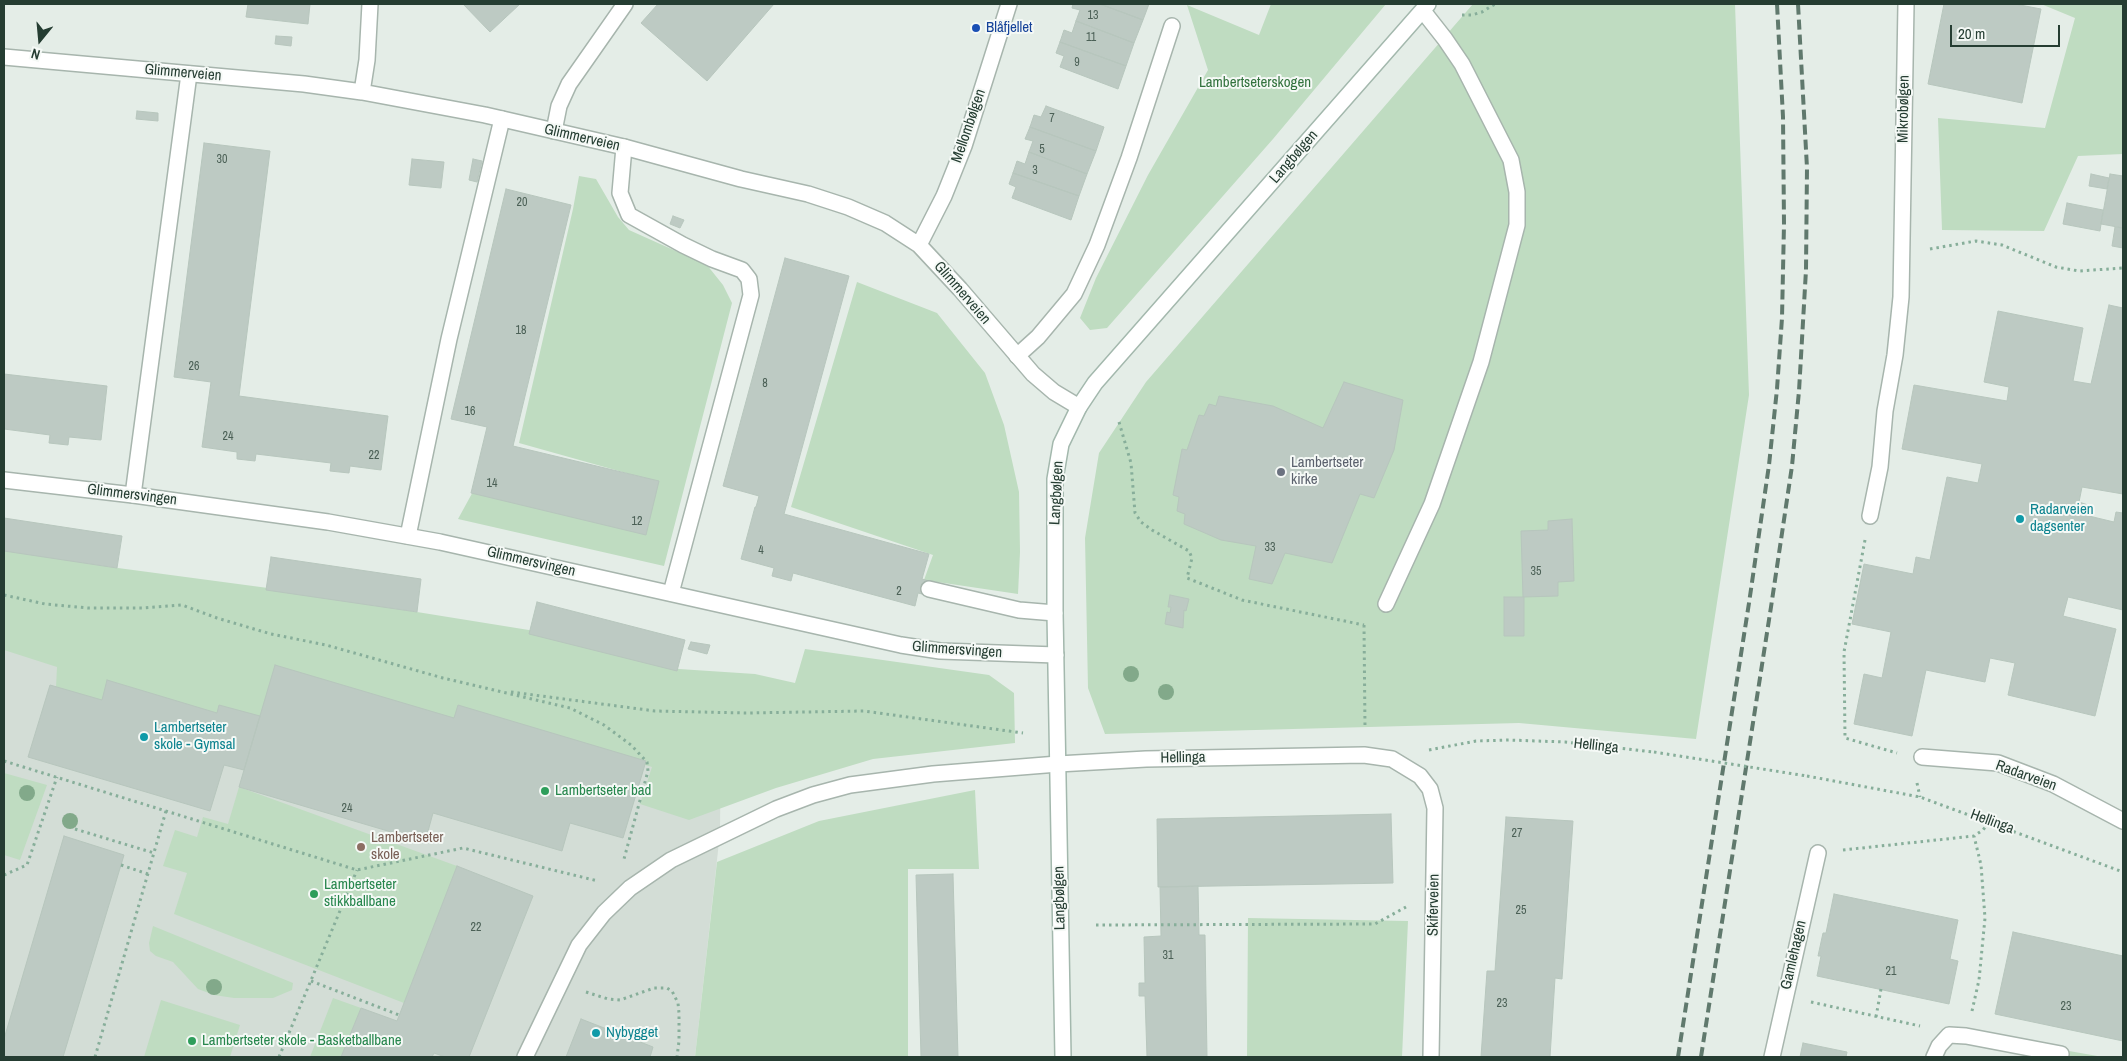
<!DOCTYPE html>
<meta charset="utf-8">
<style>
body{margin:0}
#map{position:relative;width:2127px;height:1061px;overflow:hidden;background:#e4ede7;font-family:"Archivo Narrow",sans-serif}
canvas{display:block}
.frame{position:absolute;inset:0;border:5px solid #253d32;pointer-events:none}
.north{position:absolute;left:15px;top:15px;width:50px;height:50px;-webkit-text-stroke:4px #f5f9f6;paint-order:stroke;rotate:197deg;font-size:14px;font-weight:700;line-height:20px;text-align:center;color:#253d32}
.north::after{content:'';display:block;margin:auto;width:18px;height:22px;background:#253d32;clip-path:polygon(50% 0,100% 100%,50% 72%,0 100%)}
.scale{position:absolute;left:1950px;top:25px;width:110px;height:22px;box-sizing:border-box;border:2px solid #253d32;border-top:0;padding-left:6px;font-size:15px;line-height:18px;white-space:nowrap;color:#253d32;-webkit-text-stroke:4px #f5f9f6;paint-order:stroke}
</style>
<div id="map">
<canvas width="2127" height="1061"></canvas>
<div class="frame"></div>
<div class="north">N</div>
<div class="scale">20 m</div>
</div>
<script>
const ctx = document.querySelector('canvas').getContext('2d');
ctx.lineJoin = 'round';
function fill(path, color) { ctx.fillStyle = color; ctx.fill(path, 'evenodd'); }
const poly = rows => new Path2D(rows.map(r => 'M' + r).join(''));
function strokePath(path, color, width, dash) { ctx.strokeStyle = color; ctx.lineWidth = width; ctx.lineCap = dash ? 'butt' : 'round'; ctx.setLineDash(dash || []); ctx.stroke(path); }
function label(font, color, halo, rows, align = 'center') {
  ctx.font = font + ' "Archivo Narrow",sans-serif'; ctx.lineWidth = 4; ctx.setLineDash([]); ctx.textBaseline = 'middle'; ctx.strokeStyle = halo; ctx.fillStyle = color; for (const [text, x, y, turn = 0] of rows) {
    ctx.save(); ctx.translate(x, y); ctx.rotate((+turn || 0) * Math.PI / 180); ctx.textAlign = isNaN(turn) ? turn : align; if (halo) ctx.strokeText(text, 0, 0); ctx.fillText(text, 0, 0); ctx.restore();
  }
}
const built = poly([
 [4,612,721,707,720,833,695,1057,4,1057]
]);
const green = poly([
 [1271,4,1386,4,1273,139,1107,328,1090,330,1080,318,1096,278,1148,175,1208,70,1187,5,1259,35],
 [1473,4,1735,4,1749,395,1696,739,1519,723,1105,734,1088,688,1085,538,1099,453,1146,382],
 [2041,4,2123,4,2123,154,2078,156,2044,231,1942,230,1938,118,2045,128,2075,18],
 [579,176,596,179,618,217,629,230,707,265,723,285,732,303,664,566,458,519,475,488,658,482,519,443,573,209],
 [857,282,937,313,985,373,1004,425,1019,492,1020,552,1018,594,924,580,933,555,791,507],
 [4,549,118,568,268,588,535,631,679,669,755,674,795,683,805,649,989,675,1014,693,1015,743,873,759,776,788,689,820,640,804,652,767,461,709,456,722,261,727,102,702,56,688,57,667,4,650],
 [4,773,47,785,20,860,4,855],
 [239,787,457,866,404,1003,174,914,187,873,163,866,175,830,197,837,203,817,228,824],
 [975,790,979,869,908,869,908,1057,695,1057,717,862,819,821],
 [1248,918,1408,921,1402,1057,1247,1057],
 [153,926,293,983,292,990,273,998,234,998,214,995,198,989,173,962,156,956,150,951,149,943],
 [333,998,361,1008,341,1057,310,1057],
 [161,1000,240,1025,230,1057,144,1057],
 [2069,1051,2103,1057,2060,1057]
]);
const building = poly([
 [248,4,310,4,308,24,246,17,248,4],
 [463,4,520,4,490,32,463,4],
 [658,4,774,4,707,81,641,23,658,4],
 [1073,4,1100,4,1143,20,1134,43,1076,21,1080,10,1072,8,1073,4],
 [1100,4,1149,4,1143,20,1100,4],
 [1944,4,2015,4,2041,9,2022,103,1928,84,1944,4],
 [1076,21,1134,43,1126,66,1060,42,1064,30,1072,33,1076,21],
 [276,36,292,37,291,46,275,44,276,36],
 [1060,42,1126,66,1118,89,1060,67,1064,56,1056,53,1060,42],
 [1046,106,1104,127,1096,151,1030,127,1034,115,1041,117,1046,106],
 [137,111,158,113,158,121,136,119,137,111],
 [1030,127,1096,151,1087,174,1029,152,1033,141,1025,139,1030,127],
 [204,143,270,151,239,396,388,416,381,470,350,466,349,473,330,471,331,463,256,454,255,461,237,459,237,452,202,447,211,382,174,377,204,143],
 [1029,152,1087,174,1079,196,1013,173,1017,161,1025,164,1029,152],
 [412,159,444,162,441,188,409,185,412,159],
 [473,159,482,161,477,182,469,180,473,159],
 [1013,173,1079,196,1071,220,1012,198,1016,187,1009,184,1013,173],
 [2091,174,2109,178,2107,189,2089,186,2091,174],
 [2110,174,2123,176,2123,228,2101,224,2110,174],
 [506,189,571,205,513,446,659,481,646,535,471,493,487,427,451,419,506,189],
 [2067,203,2103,210,2100,231,2063,224,2067,203],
 [673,216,684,220,680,228,670,224,673,216],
 [2115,227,2123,228,2123,248,2112,246,2115,227],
 [785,258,849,276,784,514,929,554,922,579,929,581,926,595,918,593,915,606,793,573,791,581,772,576,774,568,741,559,755,507,756,507,759,496,723,486,785,258],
 [2109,305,2123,308,2123,494,2082,487,2079,502,2091,506,2089,516,2114,522,2116,512,2123,513,2123,610,2068,597,2063,616,2116,629,2095,716,2008,695,2015,663,1990,658,1985,682,1926,670,1912,736,1854,724,1864,674,1882,678,1891,632,1852,624,1864,564,1913,574,1916,557,1930,560,1947,477,1978,483,1982,464,1902,449,1914,385,2007,401,2009,387,1984,382,1998,311,2083,328,2073,381,2091,384,2109,305],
 [4,374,107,386,101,440,69,437,68,445,49,443,50,435,4,429,4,374],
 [1344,382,1403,400,1394,450,1374,498,1360,494,1332,563,1285,553,1272,584,1249,579,1256,546,1221,540,1184,524,1185,514,1177,511,1179,497,1173,495,1182,449,1187,450,1199,415,1204,416,1209,404,1216,406,1219,396,1273,406,1323,428,1344,382],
 [4,518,122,536,117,568,4,551,4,518],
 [1572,519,1574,581,1558,582,1558,596,1523,597,1521,531,1548,530,1548,521,1572,519],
 [271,557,421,579,417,612,266,590,271,557],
 [1170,595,1189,599,1186,611,1184,610,1183,628,1165,624,1167,612,1170,613,1171,607,1168,607,1170,595],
 [1504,597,1524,597,1524,636,1504,636,1504,597],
 [537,602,685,640,677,671,529,634,537,602],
 [691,642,710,645,707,654,688,649,691,642],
 [275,665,454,718,458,705,646,761,623,838,570,823,562,851,433,813,425,842,239,787,275,665],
 [107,680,217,713,219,705,260,716,244,770,224,765,210,811,28,757,50,685,102,700,107,680],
 [1391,814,1393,883,1158,887,1157,819,1391,814],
 [1506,817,1573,821,1562,979,1555,978,1550,1057,1481,1057,1487,971,1495,971,1506,817],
 [64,836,124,855,63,1057,4,1057,4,1039,64,836],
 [457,866,533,896,469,1057,445,1057,434,1053,432,1057,341,1057,361,1008,397,1021,457,866],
 [953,874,958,1057,921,1057,916,875,953,874],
 [1198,886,1199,935,1205,935,1207,1057,1147,1057,1145,996,1139,996,1139,983,1145,983,1144,937,1161,936,1160,887,1198,886],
 [1834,894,1958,920,1950,959,1958,961,1949,1004,1817,976,1821,956,1818,956,1823,933,1826,933,1834,894],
 [2013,932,2123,956,2123,1041,1995,1014,2013,932],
 [581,1019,653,1047,650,1057,566,1057,581,1019],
 [1803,1043,1847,1052,1846,1057,1800,1057,1803,1043]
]);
const path = poly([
 [1462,15,1472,15,1482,12,1495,4],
 [1930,249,1976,241,2002,245,2056,267,2079,271,2123,268],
 [1119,422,1131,463,1135,513,1141,522,1152,530,1189,551,1192,558,1187,578,1242,600,1364,625],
 [1865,540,1844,652,1845,738,1897,753],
 [4,595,45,604,88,608,142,608,182,605,217,618,271,634,326,645,443,678,570,708,604,725,631,745,647,762,648,771,624,859],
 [1364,625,1365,728],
 [511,692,655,711,746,713,864,711,1023,733],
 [1429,750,1476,741,1509,740,1565,742,1654,752],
 [4,761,357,870,463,848,598,881],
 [1807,776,1920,797,2123,872],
 [1917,783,1920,797],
 [75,829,154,853],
 [1843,850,1974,836,1983,830,1990,821],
 [121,865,148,874],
 [4,875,27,865,57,777],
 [1096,925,1375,924,1406,907],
 [311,981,399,1015],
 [586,992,608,999,620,1000,654,988,667,988,672,991,678,1003,679,1013,679,1041,677,1057],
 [1811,1002,1920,1026],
 [1972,1011,1979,980,1985,918,1981,865,1974,836],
 [1876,1017,1881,989],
 [95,1057,166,811],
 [279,1057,357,870]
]);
const lane = poly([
 [554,131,559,106,569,84,625,4],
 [624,147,620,193,629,215,683,245,712,259,742,270,749,279,751,295,671,593],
 [1017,356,1038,337,1074,294,1097,245,1129,158,1172,26],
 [133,495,189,74],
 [1870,516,1880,467,1885,411,1895,355,1901,297,1906,4],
 [408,536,449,339,502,119],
 [929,589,1019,610,1055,613],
 [1386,604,1432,504,1481,362,1517,225,1517,192,1511,160,1462,64,1445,39,1423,11],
 [1922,757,1998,763,2053,784,2123,821],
 [525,1057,579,945,604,913,630,888,671,860,776,809,813,795,850,785,933,774,1058,764],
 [1772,1057,1818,853],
 [1934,1057,1939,1046,1949,1035,1966,1036,2061,1054]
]);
const street = poly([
 [4,57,304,84,362,92,485,115,624,147,741,179,808,194,848,207,885,223,919,245,960,289,1033,374,1054,392,1079,407],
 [362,92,367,60,370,4],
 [919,245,944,196,964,146,1009,4],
 [4,480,133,495,328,522,440,542,901,645,940,651,1056,655],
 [1058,764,1146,759,1364,755,1392,759,1420,776,1430,789,1435,808,1431,1057]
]);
const secondary = poly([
 [1063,1057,1055,613,1055,479,1061,444,1079,407,1095,383,1428,4]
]);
const rail = poly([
 [1678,1057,1749,603,1769,465,1777,389,1782,318,1784,224,1783,117,1777,4],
 [1701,1057,1771,607,1792,466,1799,391,1806,270,1807,168,1798,4]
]);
const pathBridge = poly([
 [1654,752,1807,776]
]);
const trees = [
 [1131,674],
 [1166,692],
 [27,793],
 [70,821],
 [214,987]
];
const markers = [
 [976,28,5,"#1a4fb4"],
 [1281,472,5,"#6b7280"],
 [2020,519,5,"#0f9aa8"],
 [144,737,5,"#0f9aa8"],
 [545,791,5,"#2e9e5b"],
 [361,847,5,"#8d6e63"],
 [314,894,5,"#2e9e5b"],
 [596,1033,5,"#0f9aa8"],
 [192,1041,5,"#2e9e5b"]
];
const numberNames = [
 ["13",1093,16],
 ["11",1091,38],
 ["9",1077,63],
 ["7",1052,119],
 ["5",1042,150],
 ["30",222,160],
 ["3",1035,171],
 ["20",522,203],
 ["18",521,331],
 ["26",194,367],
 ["8",765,384],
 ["16",470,412],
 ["24",228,437],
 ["22",374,456],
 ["14",492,484],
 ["12",637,522],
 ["33",1270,548],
 ["4",761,551],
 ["35",1536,572],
 ["2",899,592],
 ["24",347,809],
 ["27",1517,834],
 ["25",1521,911],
 ["22",476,928],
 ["31",1168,956],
 ["21",1891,972],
 ["23",1502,1004],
 ["23",2066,1007]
];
const transitNames = [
 ["Blåfjellet",986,28]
];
const streetNames = [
 ["Glimmerveien",183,73,5],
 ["Mikrobølgen",1904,109,-89],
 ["Mellombølgen",969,126,-71],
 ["Glimmerveien",582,138,13],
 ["Langbølgen",1294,157,-49],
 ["Glimmerveien",962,293,49],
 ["Langbølgen",1057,493,-87],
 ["Glimmersvingen",132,495,7],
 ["Glimmersvingen",531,562,13],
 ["Glimmersvingen",957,650,4],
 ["Hellinga",1596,746,6],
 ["Hellinga",1183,758,-1],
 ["Radarveien",2026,776,20],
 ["Hellinga",1992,822,20],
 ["Langbølgen",1060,898,-91],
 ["Skiferveien",1434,905,-89],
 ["Gamlehagen",1794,955,-77]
];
const parkNames = [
 ["Lambertseterskogen",1255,83]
];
const worshipNames = [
 ["Lambertseter",1291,463],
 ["kirke",1291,480]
];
const cultureNames = [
 ["Radarveien",2030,510],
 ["dagsenter",2030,527],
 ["Lambertseter",154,728],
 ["skole - Gymsal",154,745],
 ["Nybygget",606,1033]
];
const leisureNames = [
 ["Lambertseter bad",555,791],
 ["Lambertseter",324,885],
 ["stikkballbane",324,902],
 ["Lambertseter skole - Basketballbane",202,1041]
];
const educationNames = [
 ["Lambertseter",371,838],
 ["skole",371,855]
];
fill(built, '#d3ddd6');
fill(green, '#bfdcc1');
fill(building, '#bdcac3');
strokePath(building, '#b7c6bd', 1);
strokePath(lane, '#a7b5ad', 18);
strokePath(street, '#a7b5ad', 18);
strokePath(secondary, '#a3b8ad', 18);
strokePath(path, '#87ae9a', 3, [2.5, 4]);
strokePath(lane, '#fff', 15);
strokePath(street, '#fff', 15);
strokePath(secondary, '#fff', 15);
strokePath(rail, '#60796d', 4, [10, 5]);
strokePath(pathBridge, '#87ae9a', 3, [2.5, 4]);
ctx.fillStyle = '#82a98a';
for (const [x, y] of trees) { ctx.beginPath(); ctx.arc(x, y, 8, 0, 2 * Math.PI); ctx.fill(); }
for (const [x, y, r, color] of markers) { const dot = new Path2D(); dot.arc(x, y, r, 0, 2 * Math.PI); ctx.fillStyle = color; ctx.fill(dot); strokePath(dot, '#f5f9f6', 2); }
label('12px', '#4b6056', null, numberNames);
label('15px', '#164399', '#f5f9f6', transitNames, 'left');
label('15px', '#253d32', '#f5f9f6', streetNames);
label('15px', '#32723d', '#f5f9f6', parkNames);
label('15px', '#5b616d', '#f5f9f6', worshipNames, 'left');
label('15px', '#0d838f', '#f5f9f6', cultureNames, 'left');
label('15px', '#27864d', '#f5f9f6', leisureNames, 'left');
label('15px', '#785e54', '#f5f9f6', educationNames, 'left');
</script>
